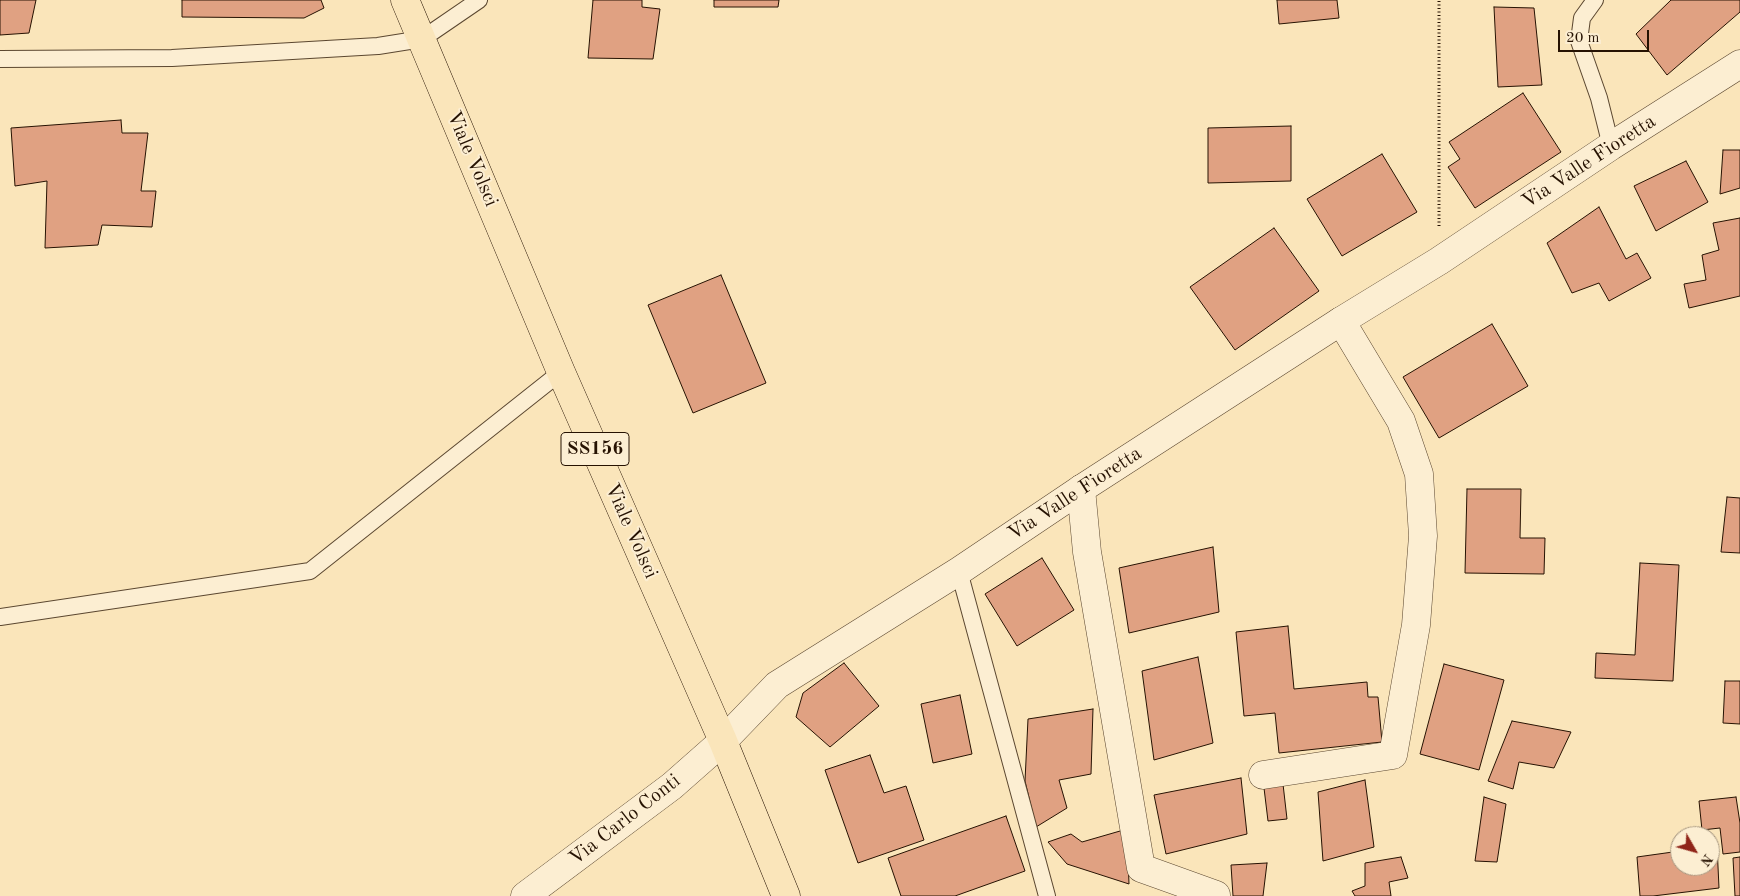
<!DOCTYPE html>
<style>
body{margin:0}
#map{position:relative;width:1740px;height:896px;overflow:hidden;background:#fae5ba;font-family:"Old Standard TT",serif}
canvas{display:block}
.north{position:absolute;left:1670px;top:826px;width:50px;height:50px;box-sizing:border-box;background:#fceed2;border:1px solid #a6967f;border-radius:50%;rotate:128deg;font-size:14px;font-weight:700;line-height:20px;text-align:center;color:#261202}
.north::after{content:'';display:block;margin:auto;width:18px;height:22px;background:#8f2418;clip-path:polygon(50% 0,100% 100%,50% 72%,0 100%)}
.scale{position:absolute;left:1558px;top:30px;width:91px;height:22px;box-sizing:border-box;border:2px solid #261202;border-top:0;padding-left:6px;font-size:15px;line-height:18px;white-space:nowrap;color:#261202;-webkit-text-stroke:4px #fceed2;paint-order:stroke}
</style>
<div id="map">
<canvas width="1740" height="896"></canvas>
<div class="north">N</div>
<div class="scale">20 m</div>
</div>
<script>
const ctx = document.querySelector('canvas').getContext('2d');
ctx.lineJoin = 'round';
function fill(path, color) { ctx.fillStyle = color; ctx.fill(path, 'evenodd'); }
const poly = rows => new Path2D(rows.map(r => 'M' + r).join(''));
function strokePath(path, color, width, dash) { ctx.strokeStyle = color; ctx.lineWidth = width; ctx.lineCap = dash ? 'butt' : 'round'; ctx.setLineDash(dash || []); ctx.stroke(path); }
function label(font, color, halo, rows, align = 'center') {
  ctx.font = font + ' "Old Standard TT",serif'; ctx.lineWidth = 4; ctx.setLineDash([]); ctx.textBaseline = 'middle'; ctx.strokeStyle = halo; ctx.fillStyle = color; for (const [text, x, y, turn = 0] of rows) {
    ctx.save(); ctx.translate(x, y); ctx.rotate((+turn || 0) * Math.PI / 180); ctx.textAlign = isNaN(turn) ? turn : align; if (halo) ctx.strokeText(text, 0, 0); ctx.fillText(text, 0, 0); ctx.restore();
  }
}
const building = poly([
 [0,0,36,0,29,33,0,35,0,0],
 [182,0,321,0,324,8,304,18,182,17,182,0],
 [593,0,642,0,642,7,660,9,653,59,588,58,593,0],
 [714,0,779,0,778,7,714,7,714,0],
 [1277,0,1337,0,1339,18,1279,24,1277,0],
 [1671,0,1740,0,1740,12,1667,75,1636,34,1671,0],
 [1494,7,1534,8,1542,85,1498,87,1494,7],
 [1523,93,1561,152,1475,208,1448,167,1460,159,1449,142,1523,93],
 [121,120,122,133,148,133,141,191,156,191,152,227,102,225,98,245,45,248,47,181,15,186,11,128,121,120],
 [1291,126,1291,181,1208,183,1208,128,1291,126],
 [1723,150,1740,150,1740,188,1720,194,1723,150],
 [1382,154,1417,212,1342,256,1307,199,1382,154],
 [1686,161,1708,202,1656,231,1634,186,1686,161],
 [1599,207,1626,259,1637,253,1651,278,1609,301,1599,283,1572,293,1547,243,1599,207],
 [1740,218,1740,296,1689,308,1684,284,1706,280,1702,255,1719,250,1713,223,1740,218],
 [1274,228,1319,291,1235,350,1190,287,1274,228],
 [721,275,766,383,693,413,648,305,721,275],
 [1492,324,1528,386,1439,438,1403,377,1492,324],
 [1467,489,1521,489,1520,538,1545,538,1544,574,1465,573,1467,489],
 [1727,497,1740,498,1740,553,1721,552,1727,497],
 [1213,547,1219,612,1129,633,1119,568,1213,547],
 [1042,558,1074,610,1017,646,985,594,1042,558],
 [1640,563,1679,565,1673,681,1595,678,1596,653,1635,655,1640,563],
 [1288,626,1294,689,1367,682,1368,697,1378,697,1382,742,1279,753,1275,713,1244,716,1236,632,1288,626],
 [1198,657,1213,743,1154,760,1142,671,1198,657],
 [844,663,879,706,830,747,796,717,803,693,844,663],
 [1444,664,1504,680,1479,770,1420,754,1444,664],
 [1725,681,1740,681,1740,724,1723,723,1725,681],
 [960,695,972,754,933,763,921,704,960,695],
 [1093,709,1091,774,1059,780,1067,808,1036,827,1025,781,1028,719,1093,709],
 [1512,721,1571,732,1554,768,1519,762,1513,789,1488,781,1512,721],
 [870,755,884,793,906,786,924,840,858,863,825,770,870,755],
 [1241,778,1247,834,1166,854,1154,795,1241,778],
 [1365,780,1374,847,1323,861,1318,792,1365,780],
 [1283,784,1287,819,1268,821,1264,788,1283,784],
 [1484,797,1506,804,1497,862,1475,861,1484,797],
 [1736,797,1740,823,1740,852,1723,854,1720,828,1702,830,1699,801,1736,797],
 [1006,816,1025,871,955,896,901,896,888,858,1006,816],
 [1127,829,1129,884,1067,864,1048,842,1071,834,1082,842,1127,829],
 [1717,845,1719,888,1653,896,1640,896,1637,857,1680,851,1680,866,1710,866,1710,847,1717,845],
 [1401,857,1408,878,1389,882,1391,896,1355,896,1352,891,1365,886,1365,863,1401,857],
 [1740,857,1740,896,1735,896,1733,858,1740,857],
 [1267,863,1263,896,1233,896,1231,865,1267,863]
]);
const path = poly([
 [1439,226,1439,0]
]);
const service = poly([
 [1595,0,1582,18,1579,41,1599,98,1611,146],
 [0,59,172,58,378,46,422,39,479,0],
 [959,571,1047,896],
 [0,617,310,571,561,372]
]);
const minor = poly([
 [1081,489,1087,552,1141,868,1216,895],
 [1263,775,1393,755,1416,625,1423,536,1419,474,1401,421,1341,321]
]);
const tertiary = poly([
 [525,896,672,786,723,741,777,685,959,571,1081,489,1341,321,1439,261,1611,146,1740,64]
]);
const primary = poly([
 [405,0,561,372,723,741,786,896]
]);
const shields = [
 [595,449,68]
];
const shieldNames = [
 ["SS156",595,449]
];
const streetNames = [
 ["Viale Volsci",472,159,67],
 ["Via Valle Fioretta",1589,162,-33],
 ["Via Valle Fioretta",1075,494,-33],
 ["Viale Volsci",631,531,66],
 ["Via Carlo Conti",625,820,-38]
];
fill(building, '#e0a182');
strokePath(building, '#261202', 1);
strokePath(service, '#5b4730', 18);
strokePath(minor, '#5b4730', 29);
strokePath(tertiary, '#5b4730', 29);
strokePath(primary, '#261202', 29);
strokePath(path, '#261202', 3, [1, 2.5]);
strokePath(service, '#fceed2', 16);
strokePath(minor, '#fceed2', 28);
strokePath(tertiary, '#fceed2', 28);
strokePath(primary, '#fae5ba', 28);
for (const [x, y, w] of shields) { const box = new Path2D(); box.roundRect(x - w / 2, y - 16.5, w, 33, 4); ctx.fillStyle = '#fceed2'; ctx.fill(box); strokePath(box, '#261202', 1); }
label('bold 19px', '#261202', null, shieldNames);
label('20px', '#261202', '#fceed2', streetNames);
</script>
